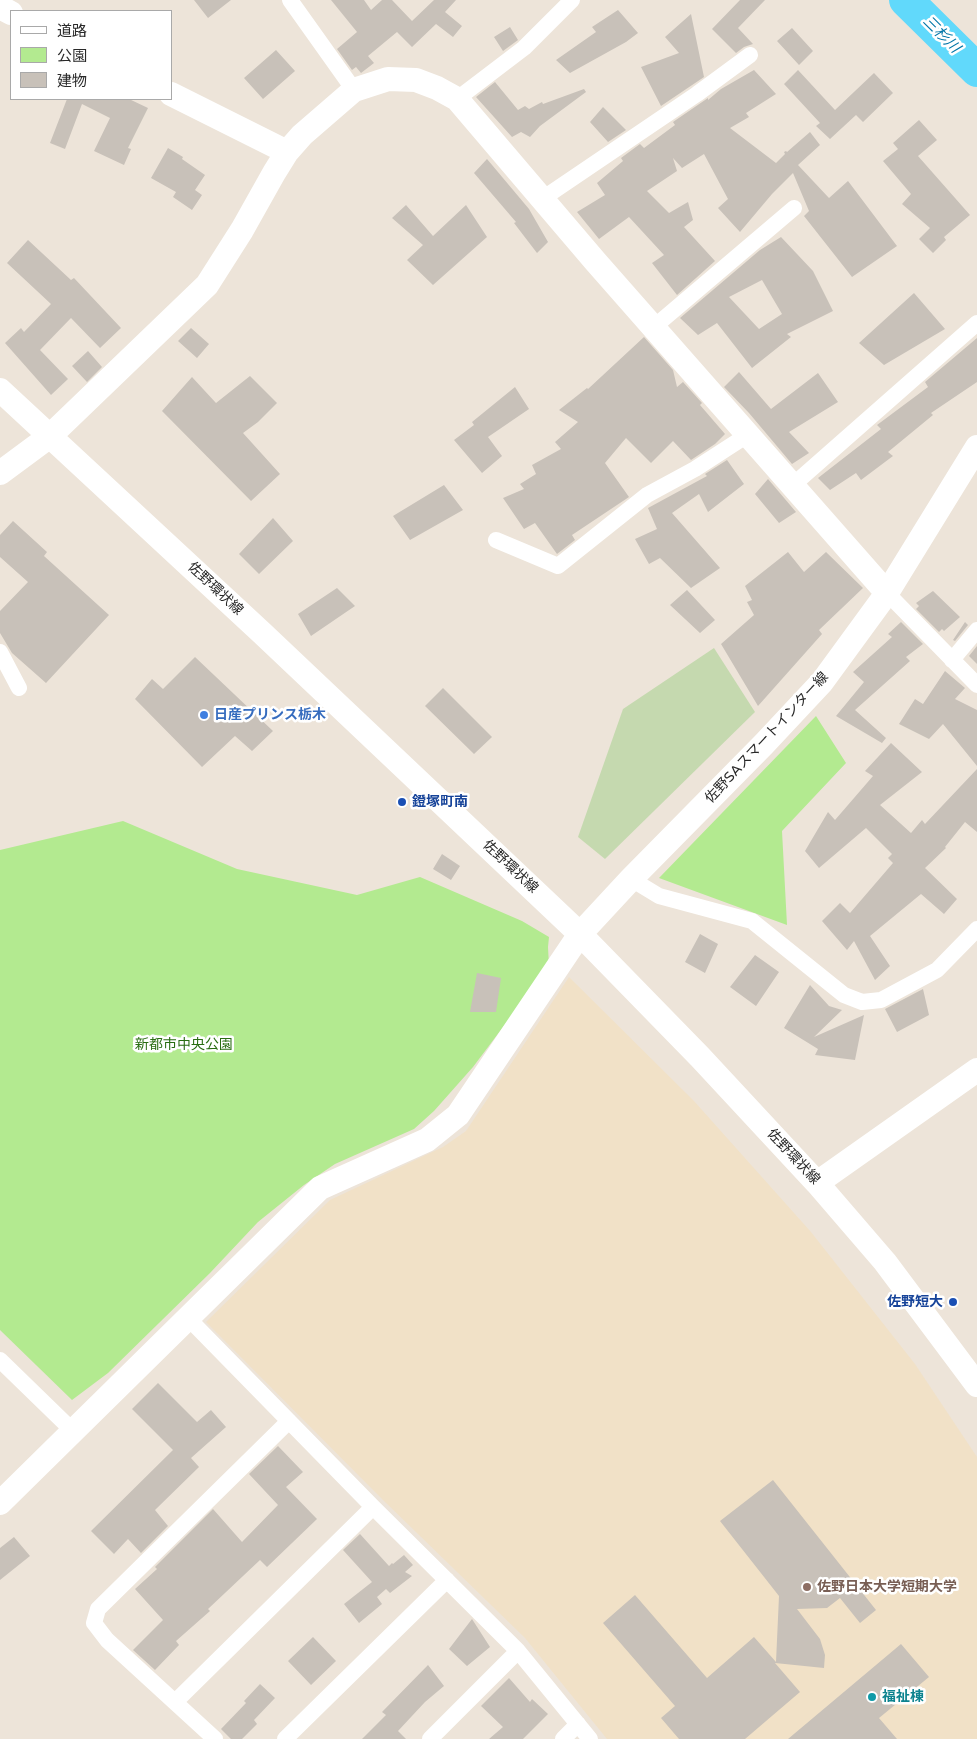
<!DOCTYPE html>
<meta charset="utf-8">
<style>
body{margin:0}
#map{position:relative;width:977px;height:1739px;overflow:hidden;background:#ede4d9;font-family:"Varela Round","Noto Sans JP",sans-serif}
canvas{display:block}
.legend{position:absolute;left:10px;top:10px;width:162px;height:90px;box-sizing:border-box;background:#fff;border:1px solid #a9a9a9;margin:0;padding:6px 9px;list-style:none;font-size:15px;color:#292929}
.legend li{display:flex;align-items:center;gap:10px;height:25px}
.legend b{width:25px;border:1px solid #a9a9a9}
</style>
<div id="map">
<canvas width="977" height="1739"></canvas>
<ul class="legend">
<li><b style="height:6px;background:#fff"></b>道路</li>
<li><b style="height:14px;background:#b3ea90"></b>公園</li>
<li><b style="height:14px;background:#c8c1b9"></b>建物</li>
</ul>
</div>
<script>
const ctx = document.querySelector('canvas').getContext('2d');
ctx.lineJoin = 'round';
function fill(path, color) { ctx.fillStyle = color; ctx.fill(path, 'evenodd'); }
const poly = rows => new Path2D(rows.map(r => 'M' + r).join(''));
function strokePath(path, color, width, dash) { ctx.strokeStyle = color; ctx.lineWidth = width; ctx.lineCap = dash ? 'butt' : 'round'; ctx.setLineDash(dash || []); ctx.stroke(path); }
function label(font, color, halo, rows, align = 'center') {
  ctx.font = font + ' "Varela Round","Noto Sans JP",sans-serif'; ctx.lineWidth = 5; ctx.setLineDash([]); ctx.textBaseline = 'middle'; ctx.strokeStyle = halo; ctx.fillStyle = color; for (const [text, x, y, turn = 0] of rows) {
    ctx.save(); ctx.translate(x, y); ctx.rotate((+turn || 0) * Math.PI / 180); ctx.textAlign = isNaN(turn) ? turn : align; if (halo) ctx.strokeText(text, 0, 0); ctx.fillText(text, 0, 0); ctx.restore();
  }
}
const education = poly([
 [569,977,694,1101,811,1232,915,1364,977,1457,977,1739,607,1739,525,1638,383,1500,206,1322,330,1200,443,1147,466,1131]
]);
const green = poly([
 [816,716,846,763,782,831,787,925,659,878],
 [123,821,237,869,357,895,420,877,522,921,549,937,548,947,549,966,473,1067,434,1111,414,1129,335,1164,304,1185,258,1222,210,1273,108,1373,72,1400,0,1330,0,850]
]);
const cemetery = poly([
 [714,648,755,712,605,859,578,837,623,709]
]);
const river = poly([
 [906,0,977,70]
]);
const building = poly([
 [194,0,231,0,208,18],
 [331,0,364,0,371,10,382,0,392,0,412,21,434,0,456,0,445,12,462,26,453,37,436,24,412,47,397,32,368,56,374,63,361,73,356,67,352,70,337,49,357,32],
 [740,0,765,0,738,28,753,44,744,47,736,53,712,29],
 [618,10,638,33,626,42,570,73,556,60,596,32,592,27],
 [691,14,704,77,661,106,641,67,679,53,665,37],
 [510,27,518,40,503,51,494,37],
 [792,28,813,51,799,65,777,41],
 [276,50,295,71,263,99,244,78],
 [754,70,776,94,746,113,749,117,730,128,776,163,785,154,784,152,786,151,787,152,810,132,820,145,798,165,829,198,848,181,897,246,852,277,804,216,809,211,793,173,772,194,740,232,718,208,728,199,704,154,682,168,673,158,677,171,647,191,669,213,688,202,693,220,684,227,715,261,677,295,652,263,664,255,629,217,599,239,577,212,605,195,597,183,623,161,621,158,640,144,644,148,675,125,673,122,708,98,708,100,721,89],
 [798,70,835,110,874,73,893,93,863,122,856,115,830,139,816,126,820,123,784,84],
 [495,82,518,110,525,106,529,109,542,102,543,104,584,89,586,92,540,126,530,137,521,132,512,137,476,97],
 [67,99,129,99,148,108,128,148,131,149,124,165,94,151,110,118,82,104,65,149,50,143],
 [603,107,626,130,608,142,590,122],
 [919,120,937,140,918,156,970,215,944,237,946,240,933,253,919,239,930,228,902,204,911,194,883,161,898,149,893,143],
 [168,148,183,157,182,159,205,175,195,190,202,195,192,210,173,197,176,192,151,178],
 [487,159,529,209,548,242,537,253,514,223,516,222,474,173],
 [406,205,433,236,466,205,487,237,433,285,407,260,423,245,392,218],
 [781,237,813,271,833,311,787,334,791,337,752,368,717,323,698,335,680,318,760,250],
 [762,280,782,314,759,329,729,297],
 [28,240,71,280,74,278,121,328,100,348,71,318,40,350,68,379,51,395,5,343,21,328,24,332,51,304,7,263],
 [914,293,945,329,884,365,859,343],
 [191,328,209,344,197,358,178,341],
 [644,337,673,370,677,387,683,382,702,403,700,405,725,434,715,444,691,460,673,441,651,463,626,438,605,463,629,497,572,535,575,540,557,554,535,523,524,529,503,498,524,489,520,484,536,474,532,465,561,449,555,442,578,422,559,410,587,388,588,389],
 [977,338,977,382,931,413,933,415,888,452,893,456,861,480,856,473,830,490,818,478,881,429,877,425,928,387,925,382],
 [88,351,102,367,87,382,72,366],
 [739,372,771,409,818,373,838,402,789,432,809,453,792,464,749,413,724,387],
 [250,376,277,403,258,422,243,433,280,474,251,501,162,411,192,377,216,403],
 [515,387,529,409,488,437,502,456,482,473,454,440,474,425,472,422],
 [727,460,744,484,708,512,699,494,672,513,720,568,691,588,660,558,649,564,635,539,657,529,648,508,707,476,705,474],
 [768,479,796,512,779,523,755,494],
 [444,485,463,510,410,540,393,516],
 [273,518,293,541,259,574,239,554],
 [13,521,47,552,44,556,109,615,46,683,12,653,0,633,0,611,28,582,0,557,0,535],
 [788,552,804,572,826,552,863,588,819,630,822,634,758,706,721,644,754,615,747,602,752,600,745,586],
 [337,588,355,606,311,636,298,614],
 [687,590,715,620,700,633,670,605],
 [933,591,960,617,944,631,942,629,939,632,916,609,919,606,916,603],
 [901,622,923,644,906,657,910,661,855,710,886,738,882,743,836,716,864,682,853,672,892,637,888,634],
 [965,622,968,625,955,641,953,640],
 [977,646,977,664,969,656],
 [195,657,273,731,252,751,235,736,202,767,135,699,152,679,163,689],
 [945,671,965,688,955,699,977,710,977,766,943,724,929,739,899,724,915,699,923,704],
 [443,688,492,737,474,754,425,706],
 [891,743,922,772,880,805,911,833,922,820,925,824,977,769,977,832,965,822,945,847,946,848,925,868,957,899,944,914,921,894,870,936,890,966,875,980,854,941,847,950,822,921,840,903,850,913,893,863,888,858,892,854,866,828,819,868,805,851,828,812,835,820,873,776,865,771],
 [442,854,460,866,451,880,433,869],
 [700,934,718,944,705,973,685,962],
 [755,955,779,972,756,1006,730,987],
 [477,973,501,978,496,1012,470,1012],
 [810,985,829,1006,842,1010,814,1037,864,1015,855,1060,815,1055,818,1049,784,1028],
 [923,989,929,1015,897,1032,885,1009],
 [158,1383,197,1422,211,1410,226,1427,191,1458,199,1467,155,1510,168,1526,141,1553,128,1539,114,1554,91,1531,173,1450,132,1409],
 [278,1446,303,1472,286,1487,317,1519,267,1567,260,1560,208,1609,210,1611,176,1641,179,1645,155,1670,133,1650,163,1620,135,1589,157,1569,155,1567,213,1509,242,1542,278,1505,249,1474],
 [773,1480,876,1610,860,1623,840,1598,827,1608,797,1609,820,1639,825,1655,824,1668,775,1663,800,1692,745,1739,679,1739,661,1718,675,1706,603,1623,635,1595,707,1678,754,1637,776,1662,779,1596,720,1521],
 [360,1534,389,1566,392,1563,393,1564,404,1555,413,1565,405,1572,412,1576,390,1593,386,1589,377,1597,382,1604,359,1623,344,1604,372,1582,343,1550],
 [14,1537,30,1556,0,1580,0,1548],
 [472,1619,490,1647,467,1666,449,1649],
 [313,1637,336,1661,311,1685,288,1661],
 [901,1644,929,1677,879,1718,897,1739,788,1739],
 [428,1665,444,1686,425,1702,398,1731,406,1739,362,1739,386,1715,382,1712],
 [509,1678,530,1702,532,1699,548,1714,523,1739,489,1739,503,1727,481,1706],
 [260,1684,275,1698,254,1720,257,1724,242,1739,231,1739,221,1729,246,1703,244,1701]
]);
const street = poly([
 [290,0,354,90],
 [457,99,524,48,572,0],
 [542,199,697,94,750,55],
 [654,327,794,208],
 [793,485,977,323],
 [496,540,558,566,647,495,695,469,749,434],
 [887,593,977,685],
 [0,652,19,688],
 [952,660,977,630],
 [631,879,659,896,752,921,844,995,862,1002,881,1000,937,970,977,929],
 [188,1318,373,1507,518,1651,590,1739],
 [0,1360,73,1431],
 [175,1702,373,1507],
 [215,1739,107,1640,94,1623,98,1609,289,1421],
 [285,1739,447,1580],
 [430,1739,518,1651],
 [563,1739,578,1724]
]);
const secondary = poly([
 [0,7,11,13],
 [171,94,287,152],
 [0,390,262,633,580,934,700,1057,817,1183,885,1262,977,1385],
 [0,473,50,436,207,285,242,230,274,173,287,152,302,135,354,90,388,79,416,80,437,88,457,99,595,261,887,593],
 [817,1183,977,1070],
 [0,1503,320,1188,427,1140,458,1115,580,934,631,879,764,744,822,682,887,593,977,447]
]);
const markers = [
 [204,715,5,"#3f7fe0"],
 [402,802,5,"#1a4fb4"],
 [953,1302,5,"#1a4fb4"],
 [807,1587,5,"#8d6e63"],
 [872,1697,5,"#0f9aa8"]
];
const streetNames = [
 ["佐野環状線",215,589,43],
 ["佐野SAスマートインター線",767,738,-47],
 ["佐野環状線",510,867,43],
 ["佐野環状線",793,1157,47]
];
const shopNames = [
 ["日産プリンス栃木",214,715]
];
const transitNames = [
 ["鐙塚町南",412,802],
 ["佐野短大",943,1302,"right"]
];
const parkNames = [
 ["新都市中央公園",184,1045]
];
const educationNames = [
 ["佐野日本大学短期大学",817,1587]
];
const cultureNames = [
 ["福祉棟",882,1697]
];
const waterNames = [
 ["三杉川",941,35,45]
];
fill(education, '#f1e1c7');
fill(green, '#b3ea90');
fill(cemetery, '#c5d9af');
strokePath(river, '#61d9fb', 34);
fill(building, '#c8c1b9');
strokePath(street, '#fff', 16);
strokePath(secondary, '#fff', 24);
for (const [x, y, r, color] of markers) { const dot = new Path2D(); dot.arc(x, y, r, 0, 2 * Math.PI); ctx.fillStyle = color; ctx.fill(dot); strokePath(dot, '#fff', 2); }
label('14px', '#292929', '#fff', streetNames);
label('bold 14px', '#366cbe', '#fff', shopNames, 'left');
label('bold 14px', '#164399', '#fff', transitNames, 'left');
label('14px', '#296d12', '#fff', parkNames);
label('bold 14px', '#785e54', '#fff', educationNames, 'left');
label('bold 14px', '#0d838f', '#fff', cultureNames, 'left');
label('italic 15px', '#0075a7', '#fff', waterNames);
</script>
